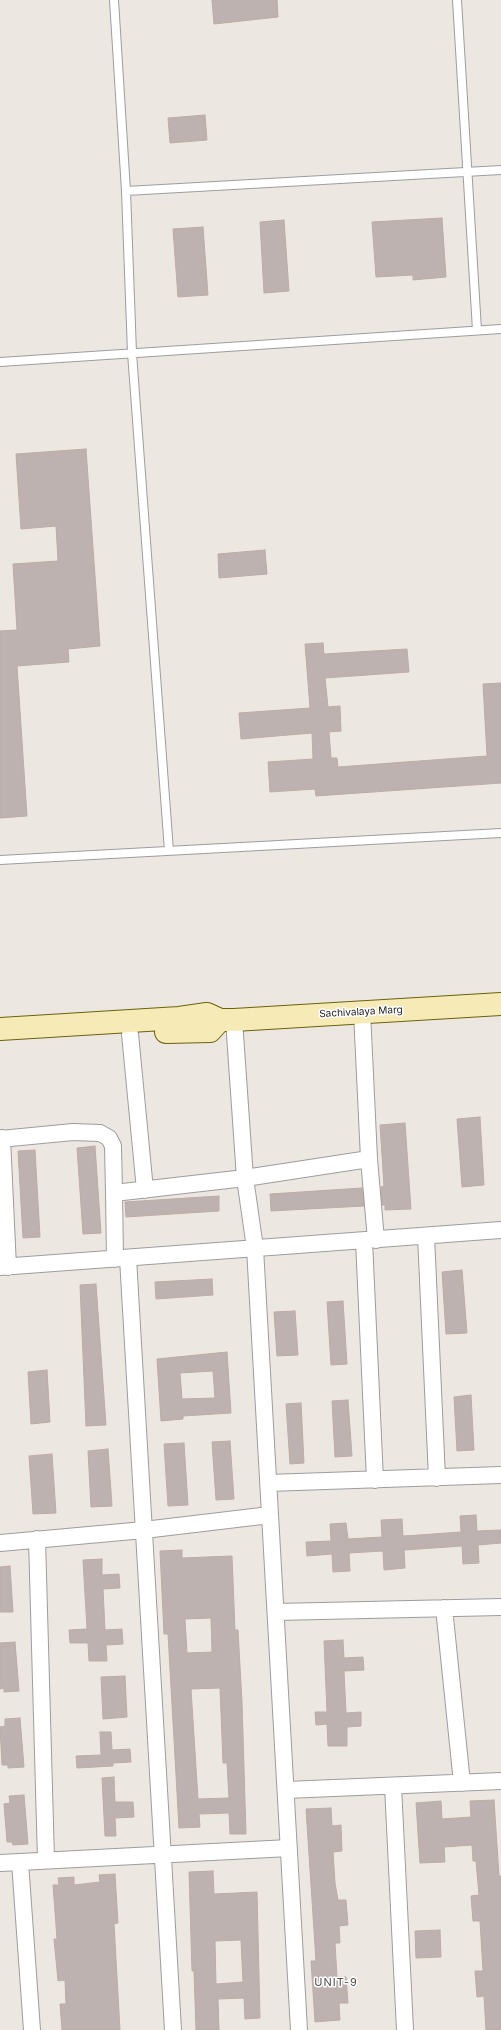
<!DOCTYPE html>
<style>
body{margin:0}
canvas{display:block;background:#ede7e2}
</style>
<canvas width="501" height="2030"></canvas>
<script>
const ctx = document.querySelector('canvas').getContext('2d');
ctx.lineJoin = 'round';
function fill(path, color) { ctx.fillStyle = color; ctx.fill(path, 'evenodd'); }
const poly = rows => new Path2D(rows.map(r => 'M' + r).join(''));
function strokePath(path, color, width, dash) { ctx.strokeStyle = color; ctx.lineWidth = width; ctx.lineCap = dash ? 'butt' : 'round'; ctx.setLineDash(dash || []); ctx.stroke(path); }
function label(font, color, halo, rows, align = 'center') {
  ctx.font = font + ' Inter,sans-serif'; ctx.lineWidth = 3; ctx.setLineDash([]); ctx.textBaseline = 'middle'; ctx.strokeStyle = halo; ctx.fillStyle = color; for (const [text, x, y, turn = 0] of rows) {
    ctx.save(); ctx.translate(x, y); ctx.rotate((+turn || 0) * Math.PI / 180); ctx.textAlign = isNaN(turn) ? turn : align; if (halo) ctx.strokeText(text, 0, 0); ctx.fillText(text, 0, 0); ctx.restore();
  }
}
const building = poly([
 [212,0,277,0,278,17,214,24,212,0],
 [205,115,207,140,170,143,168,118,205,115],
 [442,218,446,277,413,280,413,275,376,277,372,222,442,218],
 [284,220,289,291,264,293,260,222,284,220],
 [203,227,208,295,178,297,173,229,203,227],
 [86,449,100,646,68,649,69,662,17,666,27,816,0,818,0,631,17,630,13,564,58,561,56,526,21,529,16,454,86,449],
 [265,550,267,574,219,578,218,554,265,550],
 [323,643,324,654,407,649,409,672,325,678,328,707,340,706,341,731,329,732,331,758,337,758,338,767,487,756,483,684,501,683,501,783,316,796,315,789,270,792,268,762,313,759,312,733,241,739,239,713,310,708,305,644,323,643],
 [480,1117,484,1185,462,1187,457,1119,480,1117],
 [405,1123,411,1209,385,1210,385,1205,382,1205,381,1187,384,1186,380,1125,405,1123],
 [95,1146,101,1233,83,1234,77,1148,95,1146],
 [35,1150,40,1237,23,1238,18,1151,35,1150],
 [362,1188,364,1206,271,1211,270,1194,362,1188],
 [219,1196,219,1211,126,1217,125,1202,219,1196],
 [462,1270,467,1333,446,1334,442,1272,462,1270],
 [212,1279,213,1295,156,1299,155,1282,212,1279],
 [96,1284,106,1425,86,1426,80,1285,96,1284],
 [343,1301,347,1364,331,1365,327,1302,343,1301],
 [295,1311,298,1355,277,1356,274,1312,295,1311],
 [227,1352,231,1413,183,1416,183,1419,161,1421,157,1359,227,1352],
 [213,1371,215,1398,182,1399,180,1373,213,1371],
 [47,1370,50,1422,31,1424,28,1372,47,1370],
 [471,1395,474,1450,457,1451,454,1397,471,1395],
 [348,1400,352,1456,335,1457,332,1401,348,1400],
 [301,1403,304,1463,290,1464,286,1404,301,1403],
 [230,1441,234,1499,216,1500,212,1442,230,1441],
 [184,1443,188,1505,168,1506,164,1444,184,1443],
 [108,1449,112,1506,91,1507,88,1451,108,1449],
 [52,1454,56,1513,33,1514,29,1456,52,1454],
 [476,1515,477,1531,501,1530,501,1543,478,1545,479,1563,463,1564,462,1546,404,1550,405,1568,384,1570,383,1551,349,1553,350,1571,333,1572,332,1554,307,1556,306,1542,331,1541,330,1524,346,1523,348,1539,382,1537,381,1520,402,1519,403,1536,419,1535,461,1532,460,1516,476,1515],
 [182,1550,182,1558,232,1556,235,1630,238,1630,242,1702,246,1834,230,1834,229,1813,199,1814,200,1827,179,1828,168,1634,164,1634,160,1551,182,1550],
 [211,1618,212,1652,187,1653,185,1619,211,1618],
 [220,1688,223,1763,227,1763,229,1798,198,1799,191,1689,220,1688],
 [102,1559,102,1575,119,1574,120,1588,103,1589,105,1630,122,1629,123,1644,106,1645,107,1661,89,1661,88,1643,70,1643,69,1630,87,1629,83,1560,102,1559],
 [10,1566,13,1612,0,1612,0,1567,10,1566],
 [343,1640,344,1658,363,1657,364,1670,344,1671,346,1713,361,1712,361,1726,347,1727,347,1746,328,1746,327,1724,316,1725,315,1712,327,1712,324,1641,343,1640],
 [15,1642,19,1691,4,1692,4,1688,0,1689,0,1643,15,1642],
 [125,1676,127,1717,103,1719,101,1677,125,1676],
 [20,1718,24,1767,8,1768,8,1765,2,1765,0,1727,5,1726,5,1719,20,1718],
 [100,1732,111,1732,112,1750,130,1749,131,1762,113,1763,113,1766,77,1768,76,1756,101,1755,100,1732],
 [114,1777,115,1802,133,1802,134,1817,115,1818,116,1836,105,1836,102,1778,114,1777],
 [24,1795,28,1844,13,1845,12,1842,7,1842,4,1804,10,1803,9,1796,24,1795],
 [494,1800,499,1876,501,1876,501,2030,486,2030,484,1996,477,1997,475,1971,483,1971,480,1921,473,1921,471,1896,479,1895,476,1861,473,1861,472,1845,444,1847,445,1862,420,1863,416,1803,441,1801,442,1819,471,1817,470,1801,494,1800],
 [331,1808,332,1826,341,1825,342,1851,333,1852,335,1883,338,1900,346,1900,348,1925,339,1926,340,1943,335,1943,337,1977,346,1977,348,2003,339,2003,340,2020,315,2022,311,1961,316,1961,306,1809,331,1808],
 [213,1871,214,1894,257,1892,260,2018,245,2019,244,1998,218,1999,219,2030,196,2030,194,1971,192,1971,189,1872,213,1871],
 [241,1940,243,1982,216,1984,215,1941,241,1940],
 [115,1874,118,1923,114,1924,120,2030,62,2030,60,2004,66,2004,65,1980,58,1981,54,1939,57,1939,53,1885,59,1885,58,1878,74,1877,74,1885,100,1882,99,1875,115,1874],
 [440,1930,441,1957,416,1958,415,1931,440,1930]
]);
const lane = poly([
 [114,0,126,191,132,353,169,851],
 [457,0,477,330],
 [126,191,501,170],
 [0,362,501,329],
 [0,860,501,833]
]);
const street = poly([
 [362,1012,369,1159,376,1240],
 [234,1020,245,1178,255,1248,299,2030],
 [130,1034,145,1190],
 [2,1138,8,1267],
 [0,1139,73,1132,100,1133,109,1138,113,1146,114,1193,245,1178,369,1159],
 [114,1193,115,1259],
 [426,1236,437,1478],
 [364,1241,375,1480],
 [128,1258,173,2030],
 [0,1267,501,1230],
 [268,1483,501,1475],
 [37,1539,46,1860],
 [0,1543,144,1530,270,1515],
 [444,1608,462,1783],
 [276,1612,501,1607],
 [393,1786,405,2030],
 [286,1790,501,1781],
 [20,1862,32,2030],
 [0,1863,289,1848]
]);
const secondary = poly([
 [0,1029,179,1018,207,1014,220,1020,234,1020,501,1004],
 [166,1032,210,1031,220,1020]
]);
const streetNames = [
 ["Sachivalaya Marg",361,1012,-3]
];
const neighbourhoodNames = [
 ["UNIT-9",336,1983]
];
fill(building, '#bdb2af');
strokePath(building, '#beaba5', 1);
strokePath(lane, '#9d9d9d', 10);
strokePath(street, '#9d9d9d', 18);
strokePath(secondary, '#6c620a', 24);
strokePath(lane, '#fff', 8);
strokePath(street, '#fff', 16);
strokePath(secondary, '#f6ebb7', 22);
label('10px', '#1c1c1c', '#fff', streetNames);
ctx.letterSpacing = '1px';
label('11px', '#4f4f4f', '#fff', neighbourhoodNames);
ctx.letterSpacing = '0px';
</script>
